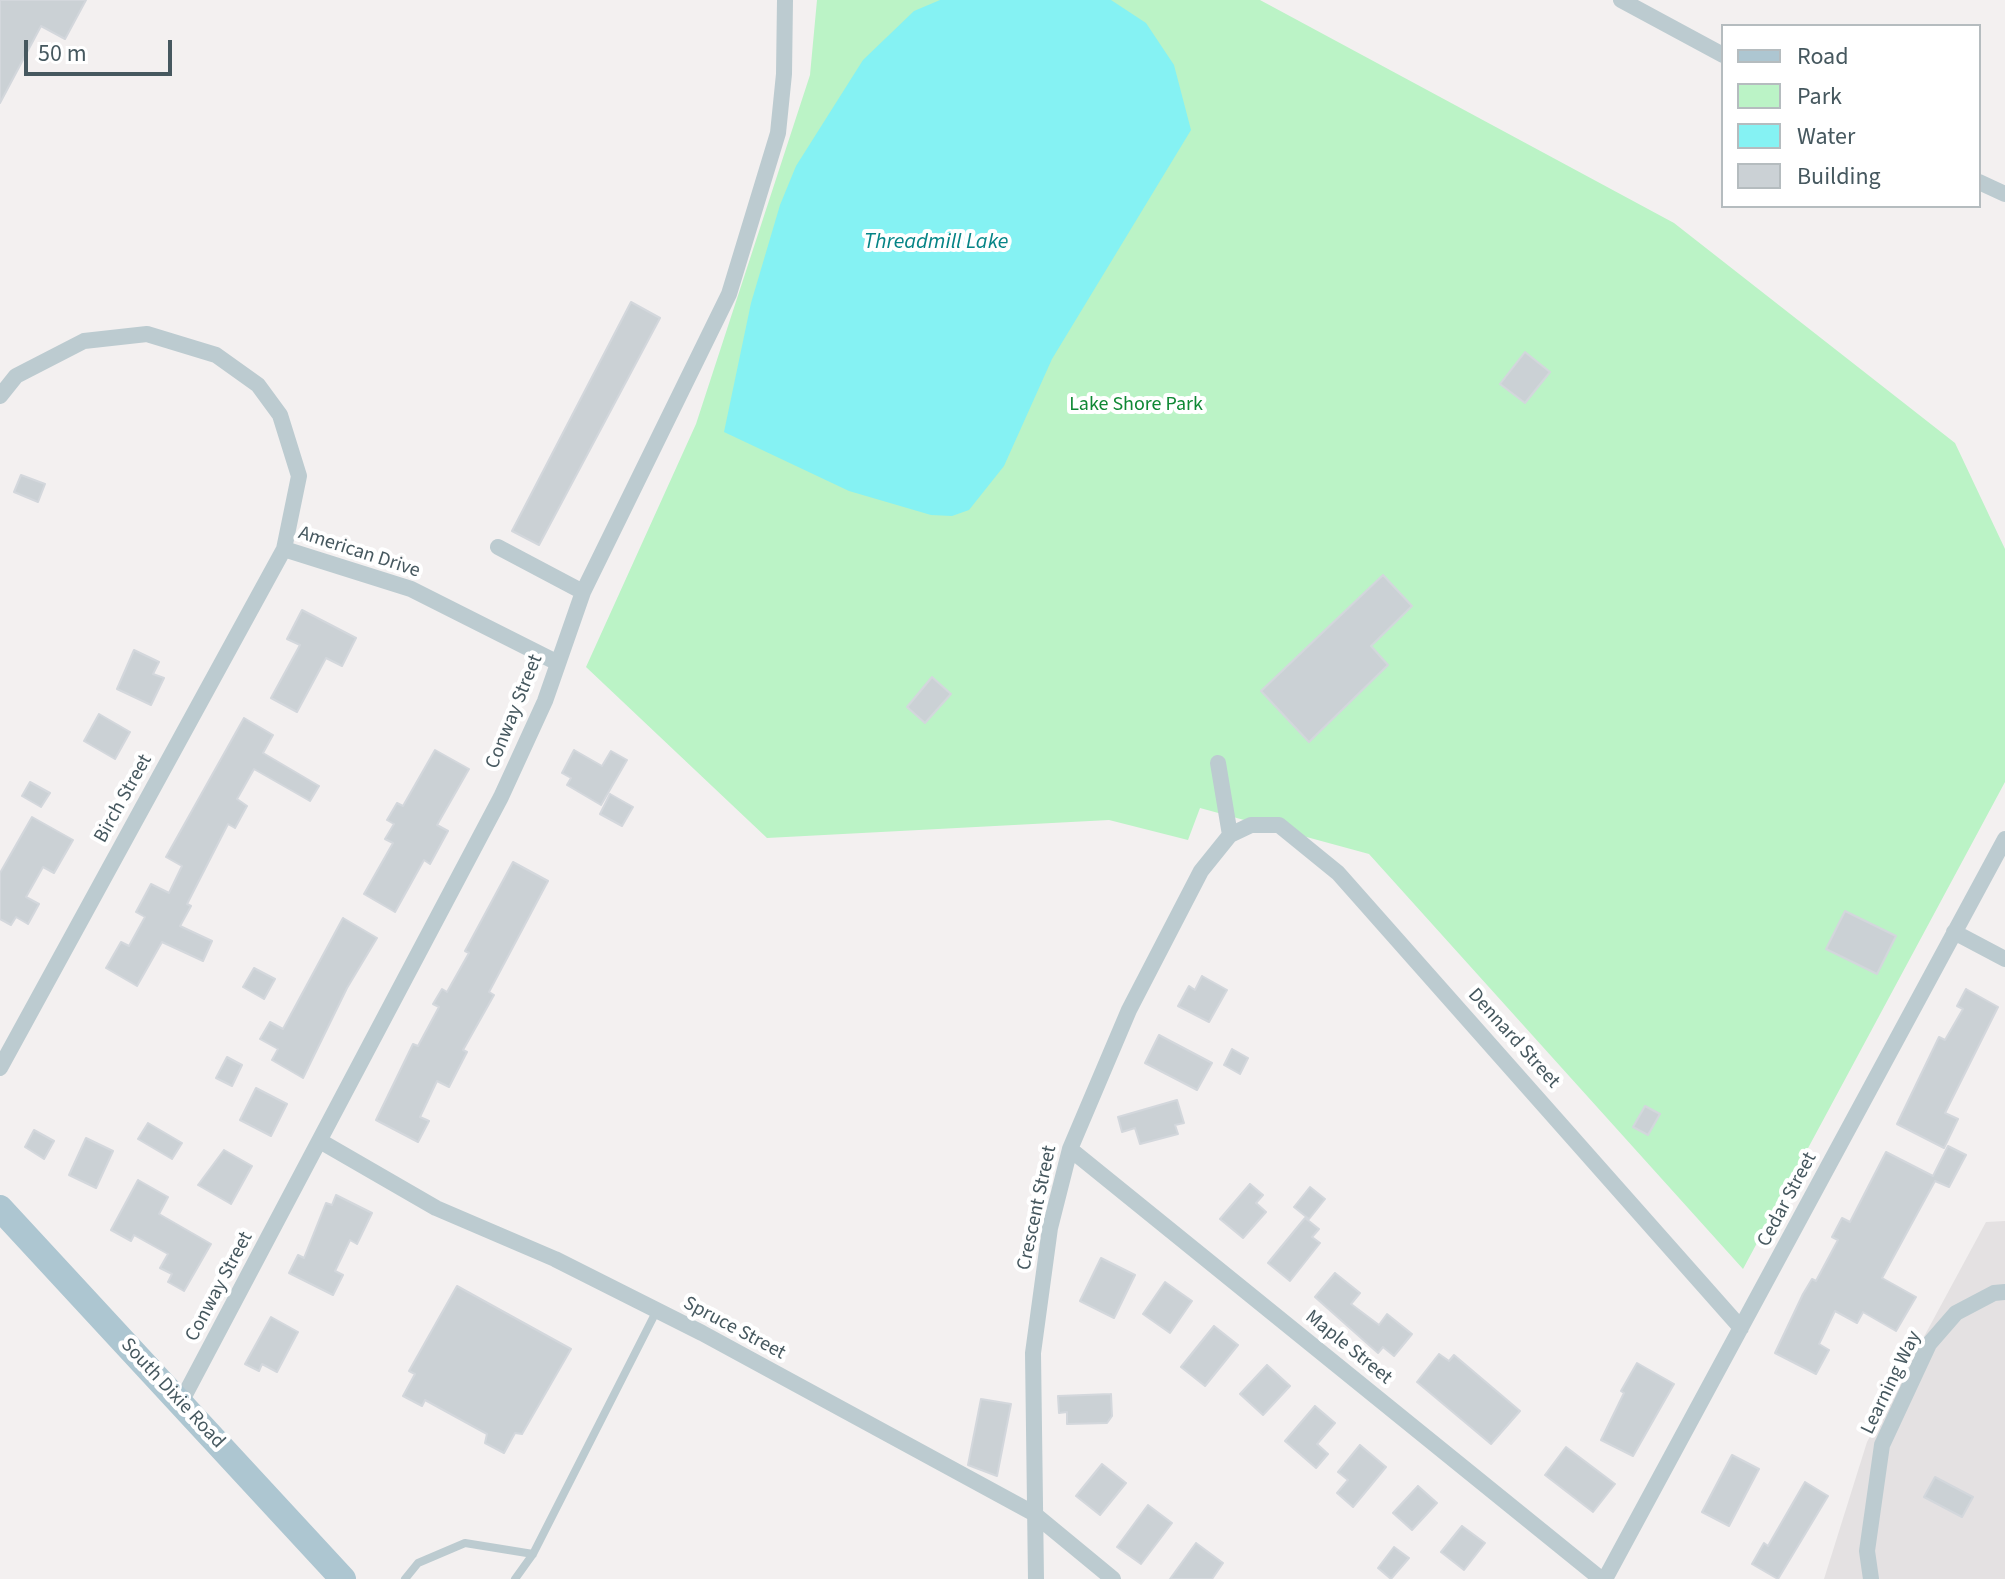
<!DOCTYPE html>
<style>
body{margin:0}
#map{position:relative;width:2005px;height:1579px;overflow:hidden;background:#f3f0f0;font-family:"Source Sans 3",sans-serif}
canvas{display:block}
.legend{position:absolute;left:1721px;top:24px;width:260px;height:184px;box-sizing:border-box;background:#fff;border:2px solid #b5bcbf;margin:0;padding:10px 14px;list-style:none;font-size:24px;color:#46585f}
.legend li{display:flex;align-items:center;gap:16px;height:40px}
.legend b{width:40px;border:2px solid #b5bcbf}
.scale{position:absolute;left:24px;top:40px;width:148px;height:36px;box-sizing:border-box;border:4px solid #46585f;border-top:0;padding-left:10px;font-size:24px;line-height:28px;white-space:nowrap;color:#46585f;-webkit-text-stroke:6px #fff;paint-order:stroke}
</style>
<div id="map">
<canvas width="2005" height="1579"></canvas>
<ul class="legend">
<li><b style="height:10px;background:#adc6d1"></b>Road</li>
<li><b style="height:22px;background:#bbf3c6"></b>Park</li>
<li><b style="height:22px;background:#85f2f3"></b>Water</li>
<li><b style="height:22px;background:#cbd1d5"></b>Building</li>
</ul>
<div class="scale">50 m</div>
</div>
<script>
const ctx = document.querySelector('canvas').getContext('2d');
ctx.lineJoin = 'round';
function fill(path, color) { ctx.fillStyle = color; ctx.fill(path, 'evenodd'); }
const poly = rows => new Path2D(rows.map(r => 'M' + r).join(''));
function strokePath(path, color, width, dash) { ctx.strokeStyle = color; ctx.lineWidth = width; ctx.lineCap = dash ? 'butt' : 'round'; ctx.setLineDash(dash || []); ctx.stroke(path); }
function label(font, color, halo, rows, align = 'center') {
  ctx.font = font + ' "Source Sans 3",sans-serif'; ctx.lineWidth = 8; ctx.setLineDash([]); ctx.textBaseline = 'middle'; ctx.strokeStyle = halo; ctx.fillStyle = color; for (const [text, x, y, turn = 0] of rows) {
    ctx.save(); ctx.translate(x, y); ctx.rotate((+turn || 0) * Math.PI / 180); ctx.textAlign = isNaN(turn) ? turn : align; if (halo) ctx.strokeText(text, 0, 0); ctx.fillText(text, 0, 0); ctx.restore();
  }
}
const education = poly([
 [2005,1221,2005,1579,1824,1579,1867,1442,1986,1222]
]);
const green = poly([
 [817,0,1260,0,1674,223,1955,443,2005,549,2005,782,1743,1269,1369,854,1200,808,1188,840,1109,820,767,838,586,667,696,424,810,75]
]);
const water = poly([
 [940,0,1111,0,1146,23,1174,65,1191,130,1052,359,1004,466,969,510,952,516,931,515,849,491,724,432,751,303,780,205,796,166,863,60,914,11]
]);
const building = poly([
 [0,0,86,0,65,39,41,26,0,103,0,0],
 [631,302,660,318,539,545,512,531,631,302],
 [1525,352,1550,372,1525,403,1500,384,1525,352],
 [21,475,45,484,38,502,14,492,21,475],
 [1383,575,1412,606,1371,646,1388,665,1309,742,1261,691,1383,575],
 [302,610,356,638,342,666,326,658,297,712,271,698,300,645,287,639,302,610],
 [134,650,159,662,153,674,164,678,151,705,117,689,134,650],
 [932,677,951,694,925,723,907,707,932,677],
 [99,714,130,732,115,759,84,741,99,714],
 [244,718,273,735,263,753,319,786,310,801,254,769,237,799,247,806,235,828,228,824,187,904,191,906,180,926,212,941,203,961,162,942,137,986,106,968,121,942,129,946,145,917,136,912,151,884,169,893,182,866,166,857,244,718],
 [435,750,469,769,437,825,448,831,430,864,424,860,395,912,364,894,393,843,385,839,394,824,387,820,397,803,403,806,435,750],
 [574,750,602,766,611,751,627,760,601,805,567,785,571,778,562,773,574,750],
 [30,782,50,793,41,807,22,796,30,782],
 [610,794,633,807,622,826,600,814,610,794],
 [32,817,73,840,54,873,43,867,26,897,39,904,28,924,16,917,11,925,0,919,0,873,32,817],
 [513,862,548,881,489,992,494,995,463,1050,467,1052,449,1087,437,1081,420,1117,429,1121,418,1142,376,1120,413,1044,418,1046,439,1007,433,1004,442,989,447,992,469,953,465,951,513,862],
 [1845,911,1896,936,1877,974,1826,949,1845,911],
 [343,918,377,938,347,988,303,1078,272,1060,278,1049,260,1039,270,1022,283,1029,343,918],
 [254,968,275,979,264,999,243,987,254,968],
 [1202,976,1227,990,1209,1022,1178,1006,1189,986,1195,990,1202,976],
 [1966,989,1998,1007,1945,1113,1958,1119,1944,1148,1897,1124,1939,1037,1945,1040,1963,1009,1957,1006,1966,989],
 [1159,1035,1212,1063,1197,1090,1145,1063,1159,1035],
 [1232,1049,1248,1058,1240,1074,1224,1065,1232,1049],
 [227,1057,242,1065,232,1086,216,1078,227,1057],
 [256,1088,287,1104,271,1136,240,1120,256,1088],
 [1177,1100,1184,1123,1175,1125,1178,1134,1140,1144,1135,1128,1122,1132,1118,1117,1177,1100],
 [1645,1106,1660,1114,1648,1135,1633,1127,1645,1106],
 [148,1123,182,1143,172,1159,138,1139,148,1123],
 [34,1130,54,1141,44,1159,25,1147,34,1130],
 [86,1138,113,1151,96,1188,69,1175,86,1138],
 [1948,1146,1966,1155,1949,1187,1935,1181,1882,1278,1916,1297,1896,1331,1863,1312,1857,1323,1835,1311,1819,1344,1829,1350,1816,1374,1775,1353,1803,1294,1812,1279,1816,1281,1838,1240,1832,1237,1842,1218,1850,1222,1886,1152,1933,1176,1948,1146],
 [224,1150,252,1166,231,1204,198,1185,224,1150],
 [138,1180,168,1197,159,1214,211,1244,184,1291,168,1282,172,1274,160,1268,168,1254,134,1235,131,1241,111,1230,138,1180],
 [1250,1184,1263,1195,1256,1203,1266,1212,1243,1238,1220,1219,1250,1184],
 [1310,1187,1325,1199,1309,1219,1294,1207,1310,1187],
 [336,1195,372,1213,357,1244,350,1240,335,1271,343,1275,333,1295,289,1273,298,1255,304,1258,326,1203,332,1205,336,1195],
 [1305,1218,1319,1229,1312,1237,1320,1243,1290,1281,1268,1263,1305,1218],
 [1101,1258,1135,1275,1114,1318,1080,1301,1101,1258],
 [1335,1273,1360,1293,1351,1304,1379,1325,1387,1314,1412,1334,1394,1356,1383,1347,1378,1353,1315,1297,1335,1273],
 [1165,1282,1192,1301,1170,1333,1143,1314,1165,1282],
 [457,1286,571,1349,522,1434,515,1433,504,1453,485,1443,487,1434,425,1400,422,1406,403,1396,415,1374,409,1371,457,1286],
 [271,1317,298,1332,277,1372,262,1364,259,1371,245,1364,271,1317],
 [1214,1326,1238,1345,1205,1386,1181,1367,1214,1326],
 [1439,1354,1449,1361,1454,1355,1520,1411,1491,1444,1417,1382,1439,1354],
 [1637,1363,1674,1384,1633,1456,1601,1440,1624,1393,1621,1391,1637,1363],
 [1267,1365,1290,1386,1263,1415,1240,1394,1267,1365],
 [1111,1394,1112,1416,1107,1423,1067,1424,1067,1412,1059,1413,1058,1396,1111,1394],
 [981,1399,1011,1404,997,1476,968,1465,981,1399],
 [1315,1406,1335,1423,1317,1444,1328,1454,1316,1468,1285,1441,1315,1406],
 [1360,1445,1386,1467,1353,1507,1337,1493,1348,1480,1338,1472,1360,1445],
 [1566,1447,1615,1484,1593,1512,1545,1475,1566,1447],
 [1732,1455,1759,1469,1729,1526,1702,1512,1732,1455],
 [1102,1464,1126,1483,1100,1515,1076,1496,1102,1464],
 [1935,1477,1973,1497,1962,1517,1924,1497,1935,1477],
 [1805,1482,1828,1496,1778,1579,1752,1564,1764,1543,1768,1546,1805,1482],
 [1418,1486,1437,1503,1412,1530,1393,1513,1418,1486],
 [1148,1505,1172,1523,1141,1564,1117,1547,1148,1505],
 [1462,1526,1485,1543,1464,1570,1441,1552,1462,1526],
 [1196,1543,1223,1563,1212,1579,1170,1579,1196,1543],
 [1394,1547,1409,1558,1391,1579,1378,1568,1394,1547]
]);
const service = poly([
 [405,1579,418,1563,465,1543,533,1554],
 [515,1579,533,1554,657,1310]
]);
const minor = poly([
 [1621,0,1723,55],
 [1979,182,2005,194],
 [0,396,16,376,84,341,147,334,216,355,258,385,280,415,299,476,284,549,411,589,558,663],
 [498,547,583,592],
 [1218,763,1230,835],
 [1954,932,2005,959],
 [0,1068,284,549],
 [320,1141,436,1208,555,1259,702,1333,1033,1513,1113,1579],
 [1070,1149,1601,1579],
 [180,1404,501,797,545,701,583,592,729,294,778,133,784,74,785,0],
 [1036,1579,1033,1353,1050,1228,1070,1149,1129,1010,1201,871,1230,835,1251,825,1279,825,1338,873,1741,1328],
 [1605,1579,2005,839],
 [1871,1579,1867,1551,1882,1445,1929,1344,1956,1313,1994,1293,2005,1292]
]);
const primary = poly([
 [0,1208,343,1579]
]);
const parkNames = [
 ["Lake Shore Park",1136,406]
];
const streetNames = [
 ["American Drive",359,553,18],
 ["Conway Street",515,712,-68],
 ["Birch Street",124,799,-61],
 ["Dennard Street",1513,1039,48],
 ["Cedar Street",1788,1200,-62],
 ["Crescent Street",1038,1208,-78],
 ["Conway Street",220,1287,-62],
 ["Spruce Street",734,1329,28],
 ["Maple Street",1348,1348,39],
 ["Learning Way",1892,1383,-64],
 ["South Dixie Road",172,1394,47]
];
const waterNames = [
 ["Threadmill Lake",936,243]
];
fill(education, '#e4e1e2');
fill(green, '#bbf3c6');
fill(water, '#85f2f3');
fill(building, '#cbd1d5');
strokePath(building, '#d3d7dc', 2);
strokePath(service, '#bccbd0', 8);
strokePath(minor, '#bccbd0', 16);
strokePath(primary, '#adc6d1', 26);
label('20px', '#0f8834', '#fff', parkNames);
label('20px', '#46585f', '#fff', streetNames);
label('italic 22px', '#058486', '#fff', waterNames);
</script>
